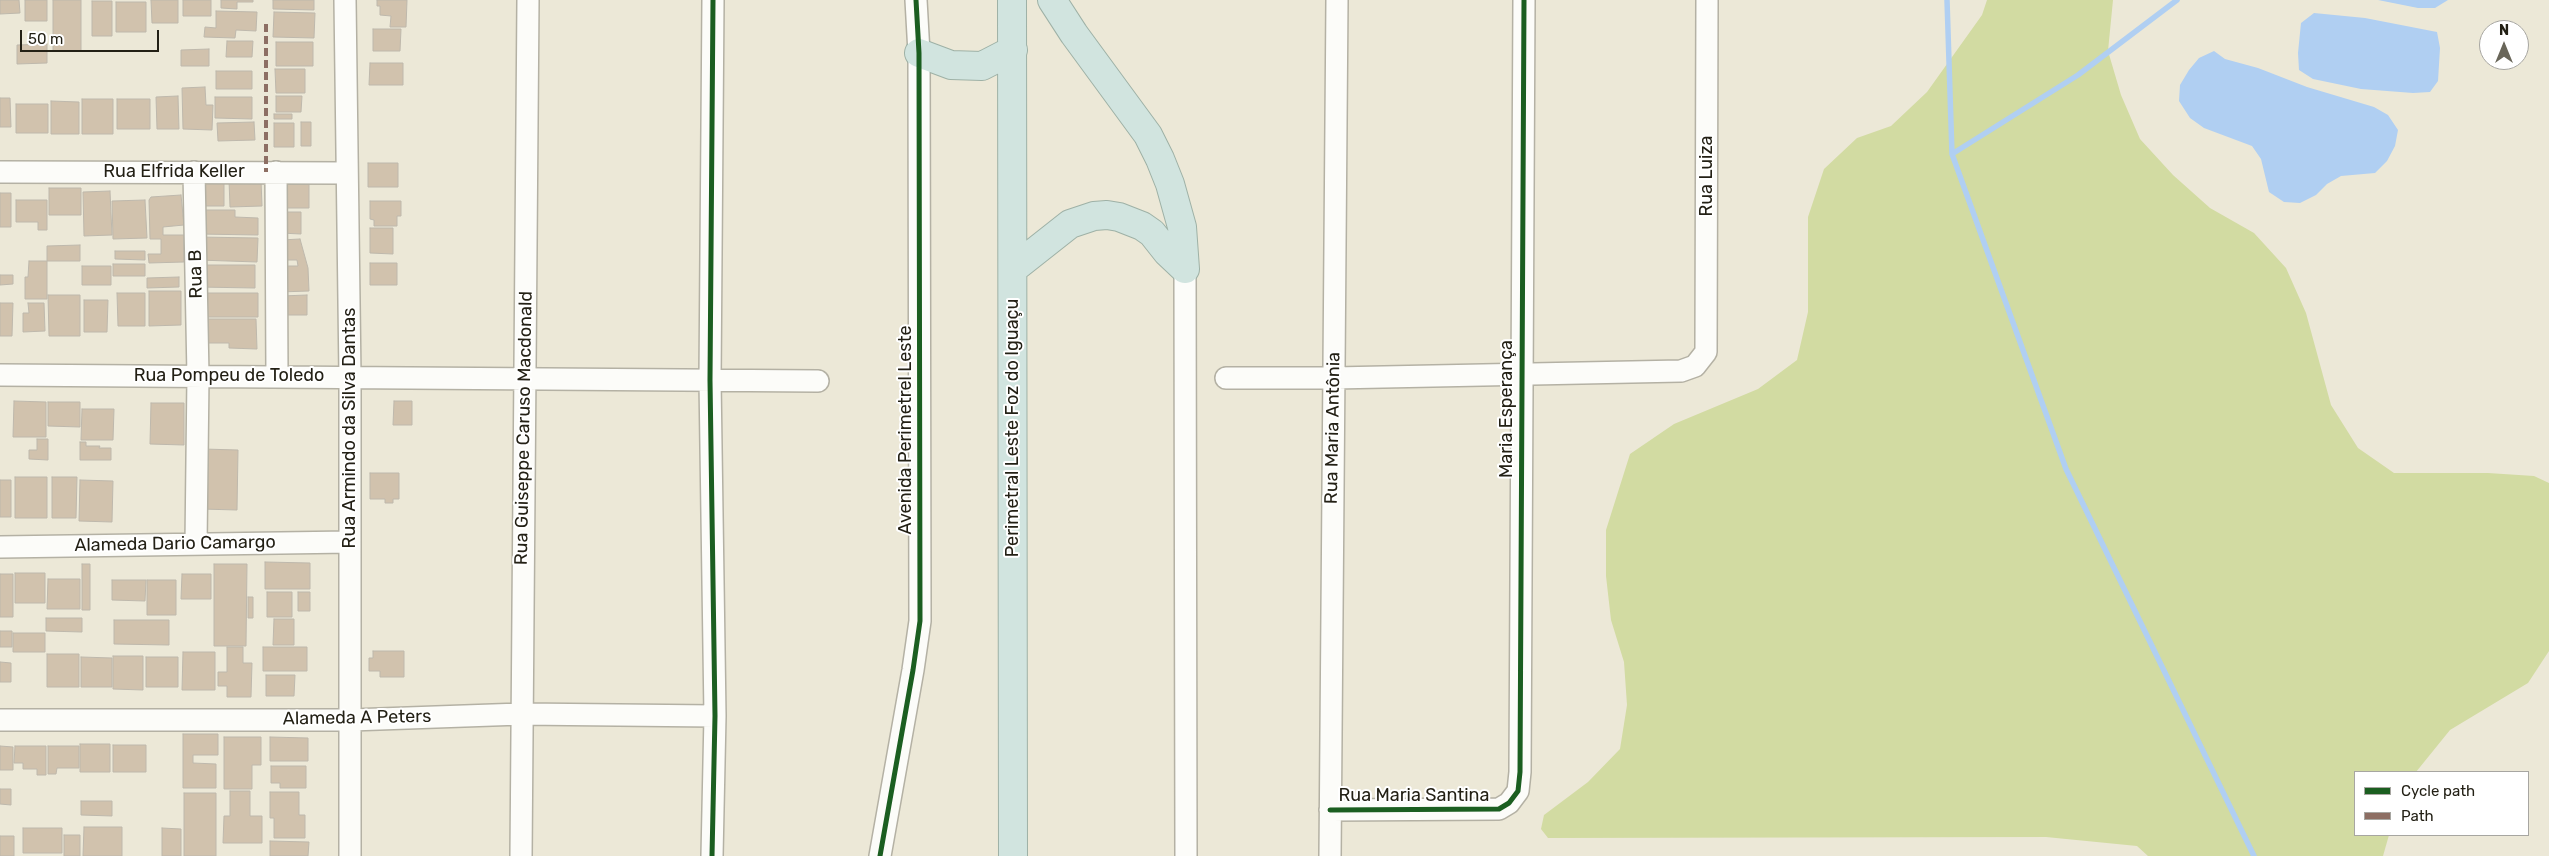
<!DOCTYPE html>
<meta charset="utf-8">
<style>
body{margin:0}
#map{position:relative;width:2549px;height:856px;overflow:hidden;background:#ece8d7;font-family:Rubik,sans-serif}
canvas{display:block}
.legend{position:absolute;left:2354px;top:771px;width:175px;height:65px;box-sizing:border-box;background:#fff;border:1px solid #a7a6a1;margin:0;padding:6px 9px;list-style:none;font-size:15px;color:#232015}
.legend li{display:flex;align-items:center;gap:10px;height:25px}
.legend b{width:25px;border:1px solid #a7a6a1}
.north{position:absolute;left:2479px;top:20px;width:50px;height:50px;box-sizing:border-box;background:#fff;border:1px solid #a7a6a1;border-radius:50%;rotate:0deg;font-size:14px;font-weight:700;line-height:20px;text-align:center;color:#232015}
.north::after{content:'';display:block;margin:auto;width:18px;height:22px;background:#696659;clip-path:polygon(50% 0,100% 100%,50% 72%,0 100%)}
.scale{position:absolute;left:20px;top:30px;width:139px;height:22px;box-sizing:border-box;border:2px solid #232015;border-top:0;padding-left:6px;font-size:15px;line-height:18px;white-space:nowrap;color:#232015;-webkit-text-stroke:4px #fff;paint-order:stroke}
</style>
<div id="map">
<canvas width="2549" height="856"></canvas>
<ul class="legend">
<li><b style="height:6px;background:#1b5e20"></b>Cycle path</li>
<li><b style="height:6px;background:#8d6e63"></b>Path</li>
</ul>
<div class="north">N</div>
<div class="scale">50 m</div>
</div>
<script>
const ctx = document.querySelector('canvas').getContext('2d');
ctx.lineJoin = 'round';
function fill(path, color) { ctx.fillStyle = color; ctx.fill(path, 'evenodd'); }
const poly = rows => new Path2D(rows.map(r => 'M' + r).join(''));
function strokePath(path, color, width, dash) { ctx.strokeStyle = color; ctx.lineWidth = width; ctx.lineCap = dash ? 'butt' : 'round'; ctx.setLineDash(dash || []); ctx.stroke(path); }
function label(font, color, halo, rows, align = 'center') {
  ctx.font = font + ' Rubik,sans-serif'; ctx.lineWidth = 4; ctx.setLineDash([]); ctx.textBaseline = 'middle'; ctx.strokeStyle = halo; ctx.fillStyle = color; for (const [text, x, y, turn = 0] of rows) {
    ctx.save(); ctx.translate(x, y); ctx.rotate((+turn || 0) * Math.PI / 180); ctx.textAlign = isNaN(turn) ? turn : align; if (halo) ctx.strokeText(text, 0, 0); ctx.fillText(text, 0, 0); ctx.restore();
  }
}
const green = poly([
 [1987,0,2113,0,2108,51,2121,95,2140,139,2173,175,2210,208,2254,233,2286,268,2306,313,2331,405,2358,448,2394,473,2488,473,2534,476,2549,483,2549,651,2528,683,2450,730,2416,772,2355,772,2355,835,2389,835,2383,856,2148,856,2137,846,2046,837,1548,838,1541,829,1544,815,1588,782,1620,749,1627,705,1624,662,1611,620,1606,576,1606,530,1630,454,1674,424,1758,389,1797,360,1808,312,1808,217,1824,169,1857,138,1891,126,1927,92,1982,15]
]);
const water = poly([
 [2378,0,2448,0,2435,8,2418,8],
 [2314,13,2365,18,2437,32,2440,48,2438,81,2430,92,2413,93,2361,89,2313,79,2299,70,2298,53,2301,23],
 [2214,51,2225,59,2258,68,2307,87,2374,107,2388,115,2398,130,2395,146,2387,161,2375,173,2341,176,2327,184,2316,195,2300,203,2284,202,2269,192,2261,159,2252,146,2204,128,2190,118,2179,101,2180,85,2189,70,2199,58]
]);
const stream = poly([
 [1947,0,1952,154,2066,469,2254,856],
 [1952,154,2078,75,2177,0]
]);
const building = poly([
 [0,0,19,0,20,13,0,14,0,0],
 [25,0,47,0,47,21,25,21,25,0],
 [53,0,81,0,81,51,53,51,53,0],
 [151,0,178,0,178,23,152,23,151,0],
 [183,0,211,0,211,16,183,16,183,0],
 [221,0,253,0,253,2,237,2,237,9,221,8,221,0],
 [273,0,314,0,314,10,273,9,273,0],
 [377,0,407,0,406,27,390,27,391,16,380,15,380,6,377,6,377,0],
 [92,1,112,1,112,36,92,36,92,1],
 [116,2,146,2,146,32,116,32,116,2],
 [216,11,257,12,256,31,236,30,235,38,204,37,205,27,216,28,216,11],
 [274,12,315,13,314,38,273,37,274,12],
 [373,29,401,29,400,51,373,51,373,29],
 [227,41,253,41,252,57,226,57,227,41],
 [276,42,313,42,313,66,276,66,276,42],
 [47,44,47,63,17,64,17,45,47,44],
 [209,49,209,66,181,66,181,50,209,49],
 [370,63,403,63,403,85,369,85,370,63],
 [275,69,305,69,305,93,276,93,275,69],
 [216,71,252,71,252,89,216,89,216,71],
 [205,87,206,105,213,105,212,130,183,129,182,88,205,87],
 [178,96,179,129,157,129,156,97,178,96],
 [276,96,302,96,301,112,276,112,276,96],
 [215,97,252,97,252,119,215,118,215,97],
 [0,98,10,98,11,127,0,127,0,98],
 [82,99,113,99,113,134,82,134,82,99],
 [117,99,150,99,150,129,117,129,117,99],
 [51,101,79,102,79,134,51,134,51,101],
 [16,104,48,104,48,133,16,133,16,104],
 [274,114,292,114,292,119,274,119,274,114],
 [254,122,255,140,218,141,217,123,254,122],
 [301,122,311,122,311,146,301,146,301,122],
 [274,123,294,123,294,147,274,147,274,123],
 [368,163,398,163,398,187,368,187,368,163],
 [195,180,224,180,224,206,195,206,195,180],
 [229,180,261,180,262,206,230,207,229,180],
 [281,184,309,184,309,208,281,208,281,184],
 [49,188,81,188,81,215,49,215,49,188],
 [110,191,112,235,84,236,83,192,110,191],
 [0,193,11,193,11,227,0,227,0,193],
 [181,195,184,225,163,227,163,235,184,235,184,262,149,263,148,254,161,254,161,239,150,239,149,200,151,197,181,195],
 [16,200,47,200,47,230,38,230,38,222,16,222,16,200],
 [145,200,147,238,113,239,112,201,145,200],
 [370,201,401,201,401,216,397,216,397,226,374,226,374,220,370,219,370,201],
 [199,210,235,210,235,217,258,218,258,235,198,234,199,210],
 [281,212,301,212,301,234,280,233,281,212],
 [370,228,393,228,393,254,370,253,370,228],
 [198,237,258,238,257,262,198,260,198,237],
 [300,239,308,268,309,291,279,292,279,266,298,266,297,260,281,260,281,240,300,239],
 [80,245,80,261,47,261,47,246,80,245],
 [115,251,145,251,145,260,115,259,115,251],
 [29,261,47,261,47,299,25,299,25,277,28,277,29,261],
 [370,263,397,263,397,285,370,285,370,263],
 [113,264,145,264,145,276,113,276,113,264],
 [198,265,255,265,255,288,198,287,198,265],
 [82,266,111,266,111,285,82,285,82,266],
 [0,275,13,275,13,284,0,285,0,275],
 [179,277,179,287,147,288,147,278,179,277],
 [149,291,181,291,181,325,149,326,149,291],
 [117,293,145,293,145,326,118,326,117,293],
 [198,293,258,293,258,317,198,317,198,293],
 [48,295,80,295,80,336,49,336,48,295],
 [307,295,307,315,281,315,281,296,307,295],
 [84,300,108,300,107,332,84,332,84,300],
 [0,303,13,303,12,336,0,336,0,303],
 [28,303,44,303,45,331,23,332,23,313,29,313,28,303],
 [199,319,256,319,257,349,229,348,229,343,199,343,199,319],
 [14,401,46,402,46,437,13,437,14,401],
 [394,401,412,401,412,425,393,425,394,401],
 [48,402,80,402,80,427,48,426,48,402],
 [151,403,184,403,184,445,150,444,151,403],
 [82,409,114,409,113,440,81,440,82,409],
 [37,439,48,439,48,460,29,459,29,450,37,450,37,439],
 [80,442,86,442,86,446,100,446,99,448,111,448,111,460,80,460,80,442],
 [203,449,238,450,237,510,201,509,203,449],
 [370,473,399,473,399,499,393,499,393,503,385,503,385,499,370,499,370,473],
 [15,477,47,477,47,518,15,518,15,477],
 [52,477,77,477,76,518,52,518,52,477],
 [0,480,11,480,11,517,0,517,0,480],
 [80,480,113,481,112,522,79,521,80,480],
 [265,562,310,563,310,589,265,589,265,562],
 [82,564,90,564,90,610,82,610,82,564],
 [214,564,247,564,246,646,214,646,214,564],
 [15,573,45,573,45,603,15,603,15,573],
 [0,574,13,574,13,617,0,617,0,574],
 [182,574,211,574,211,599,181,599,182,574],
 [48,579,80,579,80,609,47,609,48,579],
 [112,580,146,580,145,601,112,600,112,580],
 [147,580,176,580,176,615,147,615,147,580],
 [267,592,292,592,292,617,267,617,267,592],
 [298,592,310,592,310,611,298,611,298,592],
 [248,597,253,597,253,618,248,618,248,597],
 [46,618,82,618,82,632,46,631,46,618],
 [274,619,294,619,294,645,273,645,274,619],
 [114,620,169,620,169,645,114,644,114,620],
 [0,631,12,631,12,647,0,647,0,631],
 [13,633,45,633,45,652,13,652,13,633],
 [227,647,243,647,243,663,252,663,251,697,227,697,227,686,218,686,218,672,227,672,227,647],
 [263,647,307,647,307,671,263,671,263,647],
 [373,651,404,651,404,677,380,677,380,671,369,671,369,658,373,658,373,651],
 [183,652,215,652,215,690,182,690,183,652],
 [47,654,79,654,79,687,47,687,47,654],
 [113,656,143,656,143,690,113,689,113,656],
 [81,657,112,658,112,687,81,687,81,657],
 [146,657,178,657,178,687,146,687,146,657],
 [0,662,11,663,11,682,0,682,0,662],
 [266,675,295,675,294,696,266,696,266,675],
 [183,734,218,734,218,755,193,755,193,763,216,764,216,788,183,788,183,734],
 [224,737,261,737,261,765,252,765,252,789,224,789,224,737],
 [270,737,308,738,308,761,270,761,270,737],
 [80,744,110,744,110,772,80,772,80,744],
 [113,745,146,745,146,772,113,772,113,745],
 [0,746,13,747,13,770,0,770,0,746],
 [15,746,46,746,46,775,37,775,37,769,23,769,23,763,14,763,15,746],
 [48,746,79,746,79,768,57,768,56,774,48,774,48,746],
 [271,766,306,766,306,788,280,788,280,783,271,783,271,766],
 [0,789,11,789,11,805,0,804,0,789],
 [230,791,250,791,250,816,262,816,262,843,223,843,224,816,230,816,230,791],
 [270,792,299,792,299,815,305,815,305,838,274,838,274,818,270,818,270,792],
 [184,793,216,793,216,856,184,856,184,793],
 [81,801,112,801,112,816,81,815,81,801],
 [84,827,122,827,122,856,83,856,84,827],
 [23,828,62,828,62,853,23,853,23,828],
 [162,828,181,829,181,856,162,856,162,828],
 [64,835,80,835,80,856,64,856,64,835],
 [0,836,14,836,14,856,0,856,0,836],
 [270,841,309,842,308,856,270,856,270,841]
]);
const minor = poly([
 [345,0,350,377,350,856],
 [0,172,347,173],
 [194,172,198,376,196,544],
 [276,172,277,377],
 [1185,269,1186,856],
 [0,375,818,381],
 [1226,378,1334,378,1681,371,1695,366,1706,352,1707,0],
 [0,547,350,542],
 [0,720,351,720,521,714,715,716],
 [1330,810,1499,809,1509,803,1518,791,1520,772,1524,0],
 [521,856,528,0],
 [712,856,715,716,710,380,713,0],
 [880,856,913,670,920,621,919,53,916,0],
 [1330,856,1337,0]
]);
const highway = poly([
 [1012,0,1013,856],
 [1052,0,1074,34,1148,135,1160,159,1170,184,1182,227,1185,269],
 [919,53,951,65,982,66,1013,50],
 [1013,269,1070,224,1094,216,1107,215,1119,217,1142,226,1152,233,1167,252,1185,269]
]);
const quiet = poly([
 [266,24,266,172]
]);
const cycleway = poly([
 [1330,810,1499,809,1509,803,1518,791,1520,772,1524,0],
 [712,856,715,716,710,380,713,0],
 [880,856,913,670,920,621,919,53,916,0]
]);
const streetNames = [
 ["Rua Elfrida Keller",174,172],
 ["Rua Luiza",1707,176,-90],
 ["Rua B",196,274,-91],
 ["Rua Pompeu de Toledo",229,376],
 ["Maria Esperança",1507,409,-90],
 ["Rua Armindo da Silva Dantas",350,428,-90],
 ["Rua Guiseppe Caruso Macdonald",524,428,-89],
 ["Perimetral Leste Foz do Iguaçu",1013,428,-90],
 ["Rua Maria Antônia",1333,428,-89],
 ["Avenida Perimetrel Leste",906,430,-90],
 ["Alameda Dario Camargo",175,544,-1],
 ["Alameda A Peters",357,718,-1],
 ["Rua Maria Santina",1414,796]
];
fill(green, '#d2dba2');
fill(water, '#b0cff2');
strokePath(stream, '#b0cff2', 5.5);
fill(building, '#d1c2ad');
strokePath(building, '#beb8ac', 1);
strokePath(minor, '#b4b1a4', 24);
strokePath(highway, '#9eb1a6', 30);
strokePath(minor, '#fcfcf9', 21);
strokePath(highway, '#d1e4df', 28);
strokePath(quiet, '#8d6e63', 4, [8, 4]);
strokePath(cycleway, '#1b5e20', 5);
label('18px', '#232015', '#fff', streetNames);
</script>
